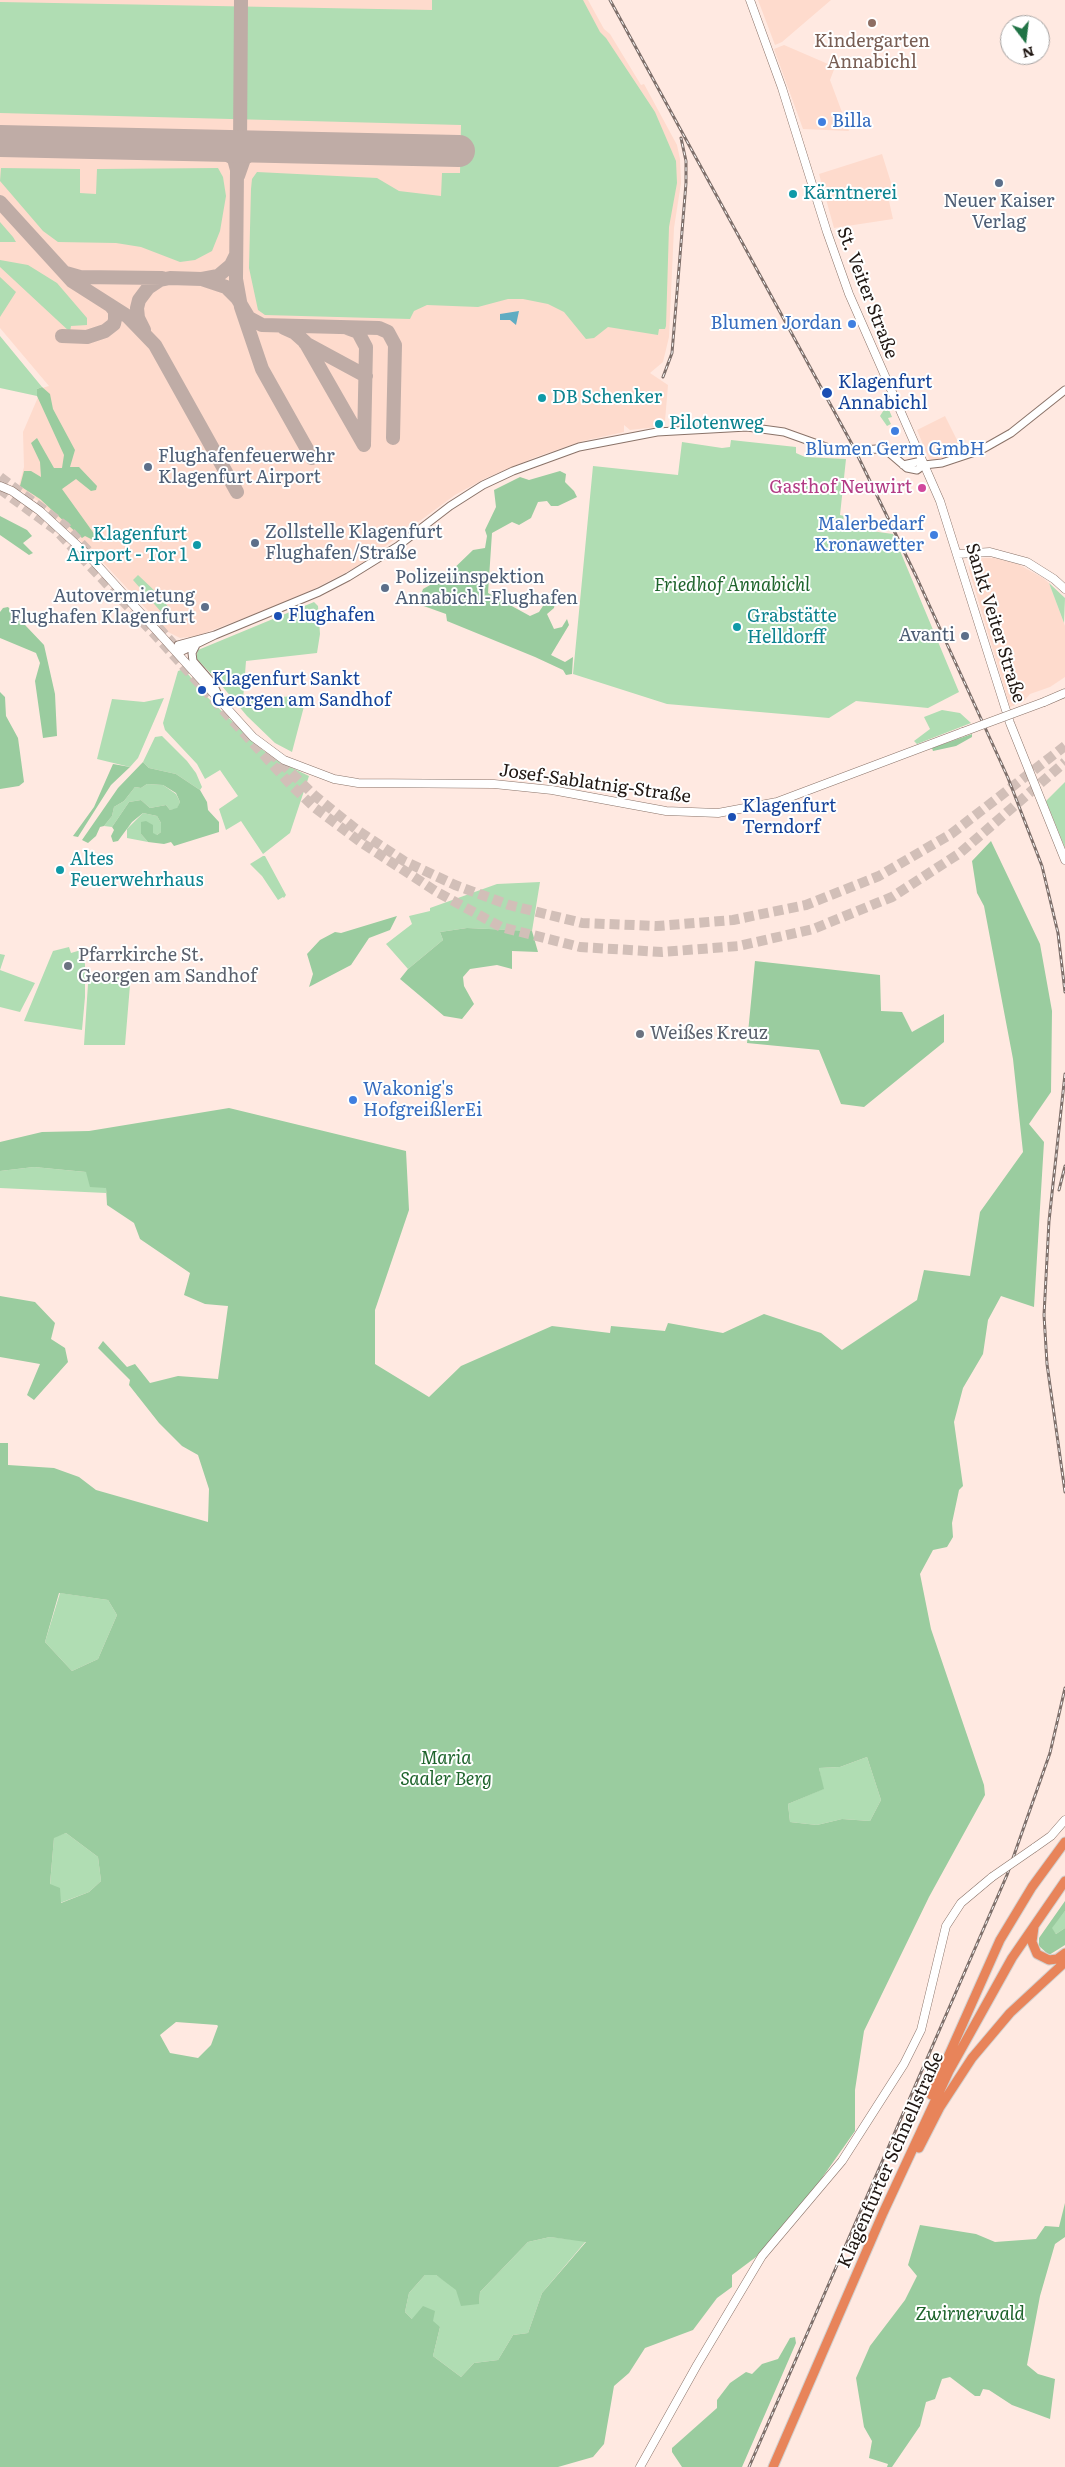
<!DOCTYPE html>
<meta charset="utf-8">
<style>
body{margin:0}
#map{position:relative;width:1065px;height:2467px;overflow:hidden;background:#ffe9e1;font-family:Literata,serif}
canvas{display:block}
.north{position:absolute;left:1000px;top:15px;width:50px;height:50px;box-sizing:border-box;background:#fff;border:1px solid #a6a2a1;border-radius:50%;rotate:165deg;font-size:14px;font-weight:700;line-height:20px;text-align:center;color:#201713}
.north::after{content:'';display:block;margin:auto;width:18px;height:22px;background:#1f7345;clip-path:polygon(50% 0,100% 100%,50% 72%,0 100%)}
</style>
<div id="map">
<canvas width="1065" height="2467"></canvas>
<div class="north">N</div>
</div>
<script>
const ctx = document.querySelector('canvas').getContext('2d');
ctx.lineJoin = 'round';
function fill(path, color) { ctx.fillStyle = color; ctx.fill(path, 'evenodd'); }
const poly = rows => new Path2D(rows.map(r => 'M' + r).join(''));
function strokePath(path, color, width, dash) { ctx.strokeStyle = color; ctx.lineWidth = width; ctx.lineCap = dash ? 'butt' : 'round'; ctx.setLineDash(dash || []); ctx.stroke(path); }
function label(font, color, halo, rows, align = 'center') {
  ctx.font = font + ' Literata,serif'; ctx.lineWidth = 4; ctx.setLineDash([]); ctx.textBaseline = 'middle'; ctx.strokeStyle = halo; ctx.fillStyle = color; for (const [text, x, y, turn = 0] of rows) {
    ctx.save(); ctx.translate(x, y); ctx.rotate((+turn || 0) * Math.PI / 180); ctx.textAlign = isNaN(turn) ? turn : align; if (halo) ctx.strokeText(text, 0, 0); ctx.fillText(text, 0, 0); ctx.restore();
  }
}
const built = poly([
 [0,0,588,0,604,29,610,34,641,85,644,84,677,145,680,159,681,183,674,228,669,337,663,362,650,373,668,385,665,421,656,423,657,427,630,430,624,425,624,432,583,441,536,457,486,478,455,495,360,565,297,598,197,636,180,638,168,632,98,557,38,501,18,489,24,467,23,432,42,388,49,386,0,328],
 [758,0,831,0,782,42,775,45],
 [784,45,835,67,830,80,849,131,803,129,774,49],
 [882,154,893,189,887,192,893,219,834,228,819,174],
 [945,416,964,454,933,461,929,459,917,430],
 [977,558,994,558,1018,564,1043,578,1049,583,1065,626,1065,677,1050,687,1030,694,1023,702,1010,707,969,570,970,562]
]);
const green = poly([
 [432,0,583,0,600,32,606,38,655,112,676,161,677,183,669,227,666,326,665,329,659,329,658,335,608,327,594,338,586,339,564,312,548,304,523,299,508,299,478,307,427,305,414,311,410,319,265,315,258,310,249,268,251,189,252,179,257,172,377,178,399,191,441,196,442,173,460,173,461,125,0,113,0,2,432,10],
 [1,168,80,169,80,193,96,194,97,169,218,168,223,177,226,196,220,231,212,251,195,260,180,262,141,247,116,243,58,242,43,231,0,181],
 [0,222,13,237,16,242,0,242],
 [0,260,28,265,57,283,87,318,87,325,71,326,70,332,0,267],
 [0,277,16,292,0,317],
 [0,336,42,387,37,389,37,396,0,388],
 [887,405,892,417,888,418,891,424,887,426,880,416],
 [731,440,796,447,796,453,805,457,846,459,840,515,844,516,842,527,893,534,959,692,928,708,856,701,829,718,667,704,573,674,593,466,678,475,682,442,722,448,730,447],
 [138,575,157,593,177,618,170,622,133,580],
 [1049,583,1065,598,1064,623],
 [314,602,318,606,320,634,317,653,246,661,243,700,307,695,292,752,275,743,247,716,217,680,196,658,198,650],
 [184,669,204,694,260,748,278,761,309,776,290,833,263,854,241,821,226,830,219,809,238,796,220,770,205,779,197,764,165,730,163,723,178,671],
 [164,698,138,758,130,767,97,759,112,699,144,702],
 [942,710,960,713,971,723,917,744,914,741,930,729,924,717],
 [162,736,187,761,196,773,202,787,200,790,176,774,149,768,143,762,155,737],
 [1065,782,1065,848,1046,801],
 [147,784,163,785,176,794,180,802,177,809,170,810,166,805,150,808,141,800,129,802,112,827,104,826,112,816,114,807,124,801,135,787,141,788],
 [143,813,157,816,161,823,161,832,157,835,141,834,148,842,127,838,127,829],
 [263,856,265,856,286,895,284,898,283,897,278,900,262,876,250,864],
 [540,882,532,931,467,928,440,932,443,940,408,969,386,944,412,924,409,916,430,911,430,908,497,884],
 [69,947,71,953,81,950,85,964,85,997,82,1030,24,1021,53,951],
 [0,954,5,955,0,970,35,983,20,1012,0,1007],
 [131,973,125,1045,84,1045,88,984,90,979],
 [34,1167,86,1172,106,1188,106,1193,0,1188,0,1171],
 [60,1593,108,1600,117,1615,98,1659,72,1671,45,1642],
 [867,1757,881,1800,870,1821,842,1819,817,1825,790,1822,788,1804,823,1789,819,1768,840,1767],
 [66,1833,98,1857,101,1881,89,1892,60,1903,50,1885,54,1837],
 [1065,1911,1065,1928,1056,1934,1051,1928],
 [550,2237,586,2241,542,2293,528,2333,513,2335,498,2360,474,2363,461,2377,433,2356,440,2327,412,2319,405,2312,409,2293,425,2275,436,2275,479,2303,480,2292,528,2242]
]);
const forest = poly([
 [42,387,50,394,53,409,75,450,70,467,79,467,97,486,96,490,91,491,76,479,62,489,95,535,93,540,85,536,82,538,40,499,20,486,24,471,31,471,41,477,40,462,31,443,37,438,54,468,62,468,64,455,37,396,37,389],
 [560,471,566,474,565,482,574,491,577,497,558,506,551,506,547,501,538,502,531,518,519,525,512,522,492,533,488,593,530,616,539,612,552,592,556,594,554,608,547,614,554,629,562,627,567,619,569,625,551,655,565,662,573,657,572,674,566,675,563,670,535,657,447,621,446,614,418,604,423,589,446,576,473,550,485,548,487,536,485,530,496,507,494,490,520,477,529,480],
 [0,516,27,530,32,536,23,543,33,553,29,555,0,535],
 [8,607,44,645,55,694,57,736,43,738,35,681,40,663,36,653,0,638,0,612,3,608],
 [0,692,5,697,6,716,18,738,24,782,19,786,0,789],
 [972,734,972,737,956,746,933,751,932,748],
 [143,762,149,768,176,774,200,790,207,802,208,810,219,822,219,832,174,846,171,842,164,844,148,842,141,834,141,822,146,821,153,825,153,833,157,835,161,832,161,823,157,816,143,813,132,822,118,841,113,842,111,836,114,830,112,827,129,802,141,800,150,808,166,805,170,810,177,808,180,802,176,793,163,785,147,784,141,788,135,787,124,801,114,807,112,816,104,826,100,827,96,836,88,843,82,840,118,788],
 [113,764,130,767,111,785,78,837,73,836,94,807],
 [991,841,1040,944,1052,1011,1051,1092,1029,1124,1044,1142,1034,1307,1001,1296,988,1320,983,1354,963,1388,954,1422,963,1486,959,1490,952,1523,953,1537,947,1547,933,1550,920,1574,931,1629,984,1785,985,1795,929,1897,864,2031,855,2090,855,2131,812,2192,756,2257,732,2275,732,2287,717,2298,693,2330,645,2348,629,2373,614,2386,604,2444,593,2457,558,2467,0,2467,0,1443,8,1443,8,1465,54,1468,79,1477,96,1490,208,1522,209,1489,198,1455,182,1446,159,1423,129,1385,130,1380,98,1348,103,1341,127,1367,135,1364,150,1383,178,1376,218,1379,228,1306,205,1304,184,1295,190,1273,140,1239,134,1223,107,1205,106,1188,90,1187,86,1172,34,1167,0,1171,0,1142,42,1132,89,1131,229,1108,406,1151,409,1210,375,1310,375,1364,429,1397,461,1366,552,1326,610,1333,611,1326,665,1331,668,1323,723,1333,764,1314,821,1333,842,1350,917,1300,924,1270,970,1276,980,1212,1023,1152,1013,1059,984,906,977,893,972,861],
 [59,1593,108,1600,117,1615,98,1659,72,1671,45,1642],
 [867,1757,881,1800,870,1821,842,1819,817,1825,790,1822,788,1804,824,1789,819,1768,840,1767],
 [66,1833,98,1857,101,1881,89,1892,61,1903,60,1888,50,1884,54,1838],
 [176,2022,217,2025,218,2026,211,2045,198,2058,170,2053,160,2035],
 [550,2237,586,2242,542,2293,528,2333,513,2335,498,2360,474,2363,461,2377,433,2356,440,2327,433,2321,435,2311,423,2306,412,2319,405,2312,409,2293,425,2275,436,2275,456,2290,461,2306,479,2304,480,2292,528,2242],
 [397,916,390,930,369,938,351,965,309,987,313,974,307,954,320,940,335,932,341,933],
 [467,928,532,931,538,952,512,951,512,969,497,965,470,969,463,977,464,986,474,1004,462,1019,444,1016,400,979,408,969,443,940,440,932],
 [755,961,880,975,881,1011,902,1012,912,1032,944,1014,944,1042,864,1107,841,1104,819,1050,747,1043],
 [0,1296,35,1302,55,1323,51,1339,65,1348,68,1362,34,1400,27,1395,40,1364,0,1357],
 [1065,1901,1065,1911,1052,1928,1056,1934,1065,1928,1065,1945,1049,1955,1039,1946,1039,1938],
 [1065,2203,1065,2237,1055,2244,1040,2296,1027,2365,1038,2374,1055,2379,1050,2419,1012,2405,989,2390,983,2389,980,2396,975,2396,950,2377,942,2379,935,2399,926,2402,920,2426,892,2467,887,2467,888,2464,869,2458,872,2441,864,2427,856,2378,870,2346,905,2300,917,2276,908,2265,920,2225,976,2234,995,2242,1036,2239,1045,2226,1059,2227],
 [795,2337,796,2343,742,2467,682,2467,672,2452,672,2448,717,2408,717,2400,730,2383,746,2372,752,2374,762,2364,778,2359,790,2338]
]);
const water = poly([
 [519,311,516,325,510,320,500,320,500,314]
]);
const taxiway = poly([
 [214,146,234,159,237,170,236,279,241,307,262,369,312,458],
 [240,146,241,0],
 [238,176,244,159,250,154,265,147],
 [0,202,72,281,127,316,155,345,237,492],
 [66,273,80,277,162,278],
 [202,279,226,287,237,298,249,318,262,325,379,328,388,332,395,345,393,438],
 [284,328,295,333,305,342,364,445],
 [347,328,358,332,366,347,364,444],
 [144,330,138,318,137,308,139,300,148,288,160,280,170,278,202,279,218,276,231,265,236,255],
 [62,336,87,337,105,331,114,324,115,319,115,311,110,305],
 [305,343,366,376]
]);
const runway = poly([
 [0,141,459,151]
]);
const motorwayTunnel = poly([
 [0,477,65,526,91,554],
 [0,489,56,530,159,639,291,785,315,808,362,843,437,892,501,927,580,947,662,952,739,946,813,929,892,897,960,853,1065,762],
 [148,616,182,654],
 [270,752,315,796,357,830,404,861,455,885,509,905,582,923,657,926,733,920,806,905,879,876,951,834,1065,746]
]);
const tertiary = poly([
 [903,465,917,462,924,465,942,463,981,450,1011,433,1065,390],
 [215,635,178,645,178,653,215,635,319,592,348,577,398,546,450,506,483,485,513,471,579,447,657,432,747,427,784,432,840,452,876,449,886,450,907,468,917,470,924,465],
 [196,645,192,653,193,661,213,684,220,699]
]);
const secondary = poly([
 [750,0,782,88,827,232,849,294,940,501,1010,723,1065,860],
 [0,486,12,491,40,511,89,556,253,737,284,760,334,779,358,783,494,784,552,790,666,811,718,813,777,802,963,732],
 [958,554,990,552,1027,562,1054,579,1065,589],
 [1044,702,1065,693],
 [1034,1848,1051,1836,1065,1820],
 [640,2467,697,2365,762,2256,842,2161,904,2064,921,2030,946,1926,961,1903,992,1877]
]);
const trunk = poly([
 [1034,1927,1032,1942,1037,1954,1049,1960,1057,1959,1065,1953],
 [931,2095,1000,1940,1032,1887,1065,1842],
 [919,2148,940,2107,972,2058,1010,2013,1065,1962],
 [773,2467,883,2213,949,2071,1012,1958,1065,1881]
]);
const rail = poly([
 [610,0,853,446,916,576,1008,778,1042,866,1058,933,1065,992],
 [663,377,672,353,686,183,686,161,681,138],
 [1065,1074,1049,1221,1044,1315,1047,1364,1065,1492],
 [1059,1190,1065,1166],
 [749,2467,1007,1875,1050,1753,1065,1688]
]);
const secondaryBridge = poly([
 [963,732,1044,702],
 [992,1877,1034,1848]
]);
const markers = [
 [872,23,5,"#8d6e63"],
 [822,122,5,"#3f7fe0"],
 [999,183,5,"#5c6f8a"],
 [793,194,5,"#0f9aa8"],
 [852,324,5,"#3f7fe0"],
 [827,393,6,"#1a4fb4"],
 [542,398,5,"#0f9aa8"],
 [659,424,5,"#0f9aa8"],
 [895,431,5,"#3f7fe0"],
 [148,467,5,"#5c6f8a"],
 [922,488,5,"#d1479c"],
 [934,535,5,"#3f7fe0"],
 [255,543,5,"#5c6f8a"],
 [197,545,5,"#0f9aa8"],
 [385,588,5,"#5c6f8a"],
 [205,607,5,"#5c6f8a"],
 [278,616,5,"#1a4fb4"],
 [737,627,5,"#0f9aa8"],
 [965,636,5,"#5c6f8a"],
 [202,690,5,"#1a4fb4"],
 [732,817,5,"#1a4fb4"],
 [60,870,5,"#0f9aa8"],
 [68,966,5,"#6b7280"],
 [640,1034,5,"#6b7280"],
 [353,1100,5,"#3f7fe0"]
];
const educationNames = [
 ["Kindergarten",872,42],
 ["Annabichl",872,63]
];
const shopNames = [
 ["Billa",832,122],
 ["Blumen Jordan",842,324,"right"],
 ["Blumen Germ GmbH",895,450,"center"],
 ["Malerbedarf",924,525,"right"],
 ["Kronawetter",924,546,"right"],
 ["Wakonig's",363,1090],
 ["HofgreißlerEi",363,1111]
];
const cultureNames = [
 ["Kärntnerei",803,194],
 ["DB Schenker",552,398],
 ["Pilotenweg",669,424],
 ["Klagenfurt",187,535,"right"],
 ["Airport - Tor 1",187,556,"right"],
 ["Grabstätte",747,617],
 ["Helldorff",747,638],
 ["Altes",70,860],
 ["Feuerwehrhaus",70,881]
];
const serviceNames = [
 ["Neuer Kaiser",999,202,"center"],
 ["Verlag",999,223,"center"],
 ["Flughafenfeuerwehr",158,457],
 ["Klagenfurt Airport",158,478],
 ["Zollstelle Klagenfurt",265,533],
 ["Flughafen/Straße",265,554],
 ["Polizeiinspektion",395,578],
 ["Annabichl-Flughafen",395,599],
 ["Autovermietung",195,597,"right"],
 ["Flughafen Klagenfurt",195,618,"right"],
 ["Avanti",955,636,"right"]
];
const streetNames = [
 ["St. Veiter Straße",867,293,69],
 ["Sankt Veiter Straße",995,623,73],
 ["Josef-Sablatnig-Straße",595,784,8],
 ["Klagenfurter Schnellstraße",891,2160,-66]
];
const transitNames = [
 ["Klagenfurt",838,383],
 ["Annabichl",838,404],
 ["Flughafen",288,616],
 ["Klagenfurt Sankt",212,680],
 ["Georgen am Sandhof",212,701],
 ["Klagenfurt",742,807],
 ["Terndorf",742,828]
];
const hotelNames = [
 ["Gasthof Neuwirt",912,488]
];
const parkNames = [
 ["Friedhof Annabichl",732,586],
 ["Maria",446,1759],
 ["Saaler Berg",446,1780],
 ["Zwirnerwald",970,2315]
];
const worshipNames = [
 ["Pfarrkirche St.",78,956],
 ["Georgen am Sandhof",78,977],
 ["Weißes Kreuz",650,1034]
];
fill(built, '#fedbcd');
fill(green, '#b0ddb3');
fill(forest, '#9acc9f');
fill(water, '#60acc2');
strokePath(taxiway, '#bfaca6', 14);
strokePath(runway, '#bfaca6', 32);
strokePath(motorwayTunnel, '#d2bfb8', 10, [10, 5]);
strokePath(tertiary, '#8a7369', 9);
strokePath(secondary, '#8a7369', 9);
strokePath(trunk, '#d2d1d0', 11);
strokePath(tertiary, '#fff', 7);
strokePath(secondary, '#fff', 8);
strokePath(trunk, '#e8845a', 9);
strokePath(rail, '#7f706b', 3);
strokePath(rail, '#fff', 1, [4]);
strokePath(secondaryBridge, '#8a7369', 9, []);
strokePath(secondaryBridge, '#fff', 8);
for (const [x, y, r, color] of markers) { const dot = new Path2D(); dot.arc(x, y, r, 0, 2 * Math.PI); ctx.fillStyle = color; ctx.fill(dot); strokePath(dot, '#fff', 2); }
label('18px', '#785e54', '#fff', educationNames);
label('18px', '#366cbe', '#fff', shopNames, 'left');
label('18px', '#0d838f', '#fff', cultureNames, 'left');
label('18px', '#4e5e75', '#fff', serviceNames, 'left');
label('18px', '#201713', '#fff', streetNames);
label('18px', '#164399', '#fff', transitNames, 'left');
label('18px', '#b23c85', '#fff', hotelNames, 'right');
label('italic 18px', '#1d632b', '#fff', parkNames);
label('18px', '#5b616d', '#fff', worshipNames, 'left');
</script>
